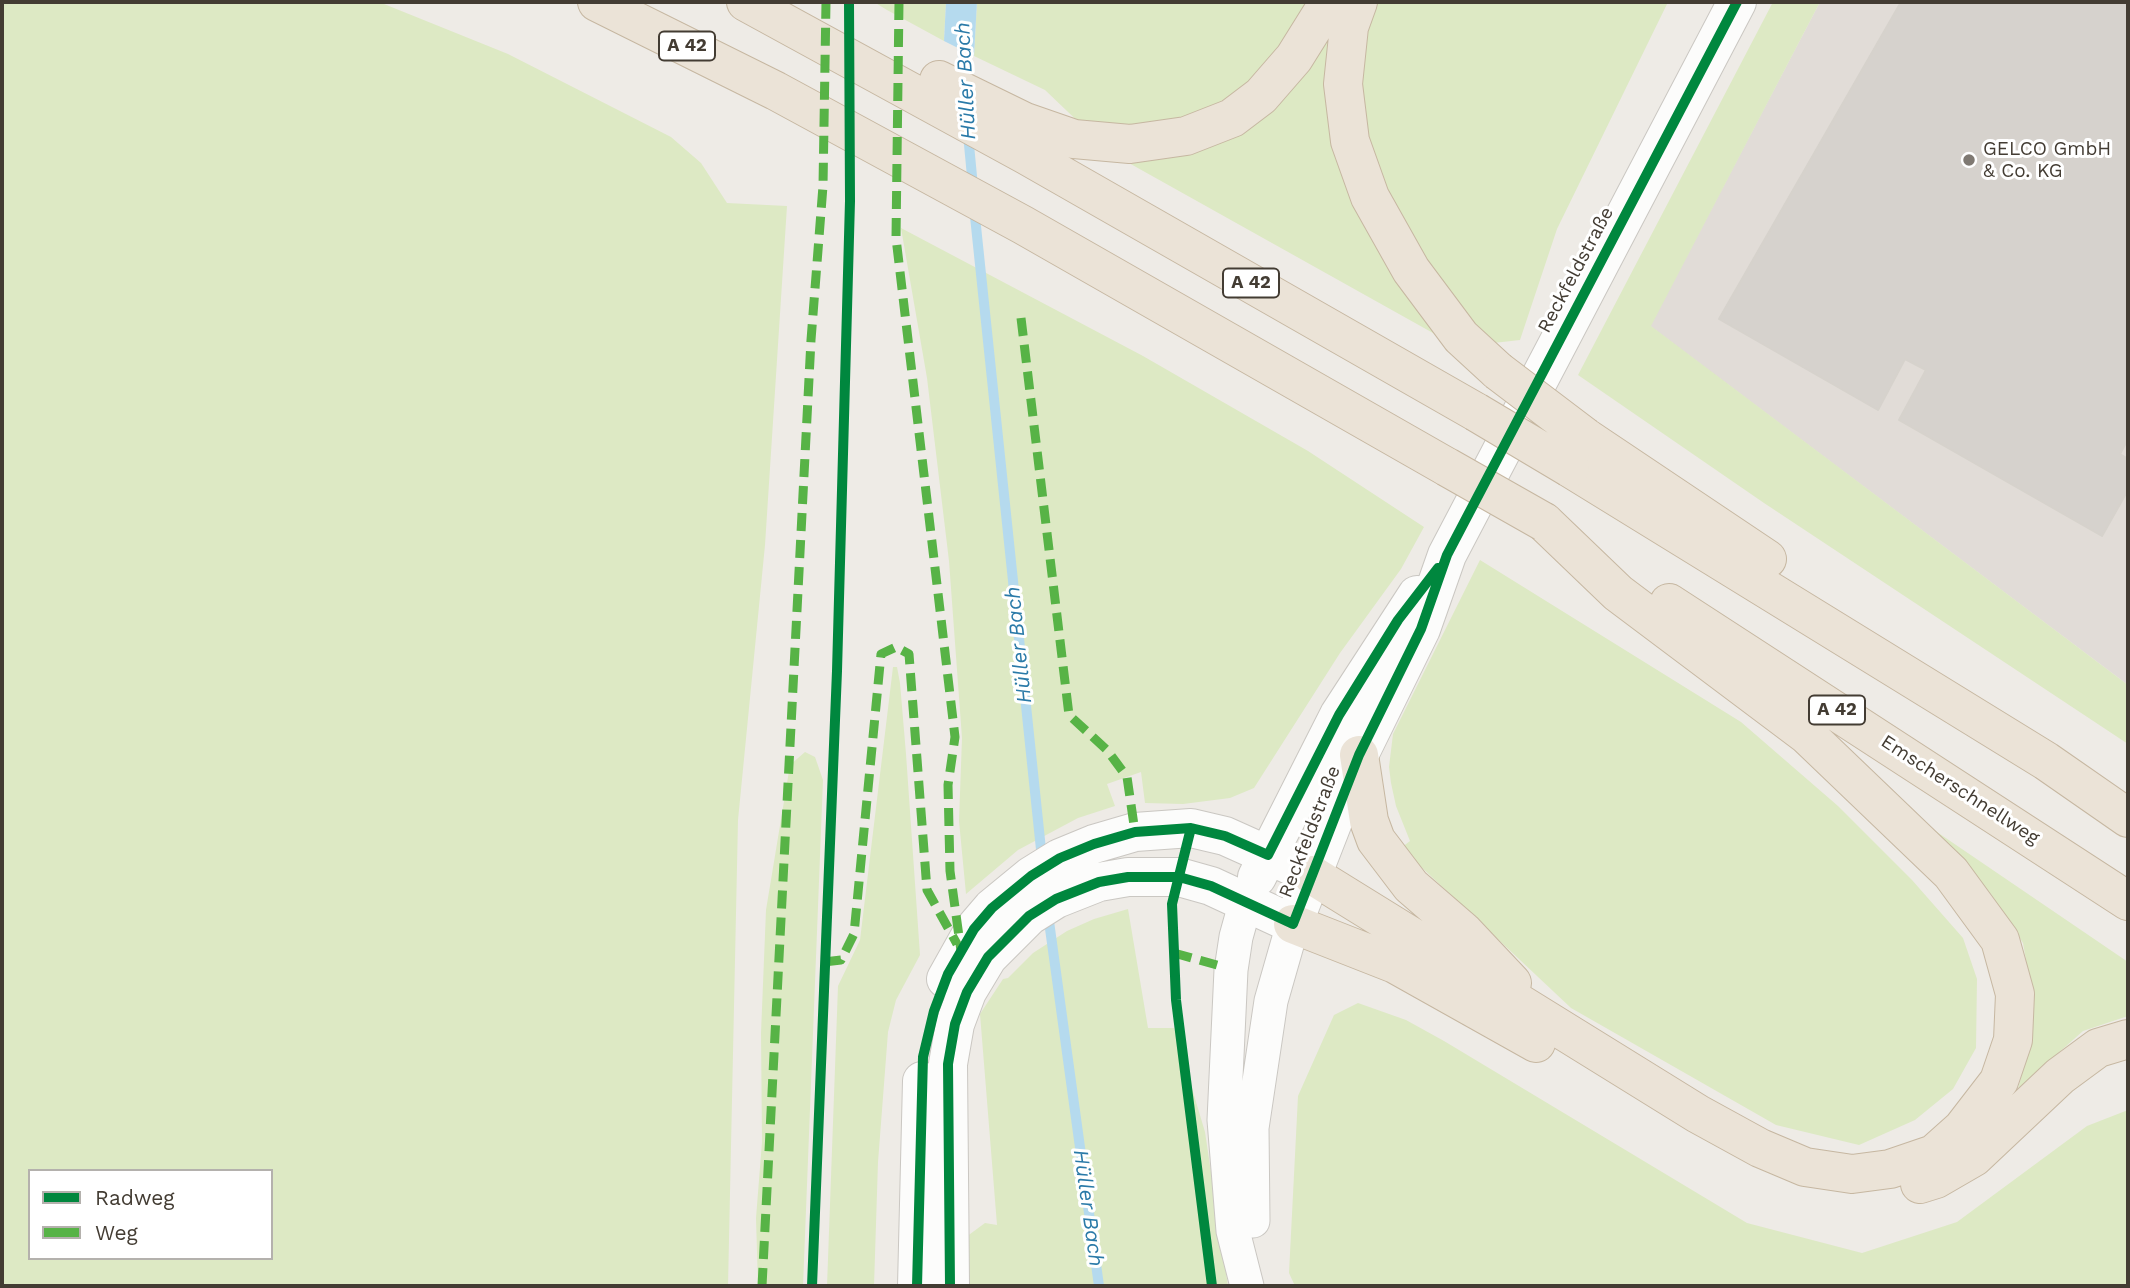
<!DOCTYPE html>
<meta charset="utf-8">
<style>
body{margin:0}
#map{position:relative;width:2130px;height:1288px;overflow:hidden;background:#eeebe6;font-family:"Work Sans",sans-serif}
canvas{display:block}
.frame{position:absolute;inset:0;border:4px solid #433c33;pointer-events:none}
.legend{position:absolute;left:28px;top:1169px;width:245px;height:91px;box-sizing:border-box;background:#fff;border:2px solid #b4b1ad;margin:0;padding:9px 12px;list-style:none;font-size:21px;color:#433c33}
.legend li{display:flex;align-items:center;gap:14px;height:35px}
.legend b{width:35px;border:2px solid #b4b1ad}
</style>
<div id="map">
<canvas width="2130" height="1288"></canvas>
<div class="frame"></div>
<ul class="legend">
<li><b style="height:9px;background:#00873e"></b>Radweg</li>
<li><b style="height:9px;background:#57b346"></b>Weg</li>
</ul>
</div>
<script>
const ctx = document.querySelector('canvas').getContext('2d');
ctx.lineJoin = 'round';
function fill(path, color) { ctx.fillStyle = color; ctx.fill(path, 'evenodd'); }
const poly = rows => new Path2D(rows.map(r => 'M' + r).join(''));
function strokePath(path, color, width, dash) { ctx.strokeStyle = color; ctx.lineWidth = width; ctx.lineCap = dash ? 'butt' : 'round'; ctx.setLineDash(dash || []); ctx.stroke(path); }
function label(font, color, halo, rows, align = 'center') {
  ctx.font = font + ' "Work Sans",sans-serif'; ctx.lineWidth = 6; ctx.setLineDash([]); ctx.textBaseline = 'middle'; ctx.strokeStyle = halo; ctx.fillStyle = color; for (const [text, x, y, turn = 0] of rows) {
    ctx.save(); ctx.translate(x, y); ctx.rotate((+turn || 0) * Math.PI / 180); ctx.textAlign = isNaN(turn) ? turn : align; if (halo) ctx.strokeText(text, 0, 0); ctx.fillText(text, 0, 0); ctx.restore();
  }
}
const industrial = poly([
 [1820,2,2128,2,2128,685,1650,326]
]);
const green = poly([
 [2,2,379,2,508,54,671,137,701,163,727,203,787,206,765,545,738,820,728,1286,2,1286],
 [30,1171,271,1171,271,1258,30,1258],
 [874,2,946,2,944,41,887,10],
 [977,2,1668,2,1557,229,1520,340,1458,347,1111,153,1045,90,974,56],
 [1773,2,1820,2,1651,326,2128,685,2128,744,1764,503,1578,375],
 [901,228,1143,356,1308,451,1424,527,1401,569,1340,653,1254,788,1230,798,1183,804,1145,803,1141,772,1107,784,1115,806,1078,818,1018,850,966,894,959,821,962,738,949,561,927,378],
 [1480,560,1741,722,1838,806,1912,880,1963,938,1977,979,1976,1048,1953,1089,1915,1120,1859,1145,1776,1125,1571,1008,1401,848,1410,841,1396,806,1391,783,1389,767,1393,734],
 [893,667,897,667,900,683,906,754,920,955,896,1000,888,1032,878,1162,874,1286,827,1286,838,986,860,940],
 [805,752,815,757,823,780,803,1286,758,1286,756,1218,762,1142,761,1033,766,910,790,765],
 [1934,830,2128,962,2128,1016,2083,1031,2018,1089,2031,1039,2033,1001,2023,943,1991,894],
 [1128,909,1148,1028,1174,1028,1205,1132,1228,1286,962,1286,966,1237,985,1223,997,1225,980,1014,1003,979,1008,978,1033,953,1067,931,1094,919],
 [1358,1003,1406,1020,1444,1041,1747,1223,1862,1253,1957,1222,2087,1126,2128,1110,2128,1286,1295,1286,1289,1273,1298,1096,1334,1015]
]);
const water = poly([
 [946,2,977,2,974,56,944,41]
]);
const stream = poly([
 [962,36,964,83],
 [968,134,973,187],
 [974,207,1042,859],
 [1048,914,1099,1286]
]);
const building = poly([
 [1901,2,2128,2,2128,439,2120,454,2128,459,2128,490,2102,536,1899,420,1926,370,1905,359,1878,410,1719,319,1901,2]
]);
const minor = poly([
 [1246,901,1236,937,1231,970,1224,1120,1233,1231,1247,1286],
 [1253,1221,1252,1128,1271,1001,1293,924]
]);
const tertiary = poly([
 [1257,877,1339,715,1417,595],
 [946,979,974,929,992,908,1031,876,1060,858,1094,844,1135,832,1191,828,1225,836,1312,875],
 [917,1286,922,1081],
 [950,1286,948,1064,955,1024,967,992,988,957,1029,916,1056,899,1099,882,1128,877,1179,877,1211,886,1293,924,1359,755,1421,629,1447,555,1737,2]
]);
const motorway = poly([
 [597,2,776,91,1023,225,1447,467],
 [746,2,1026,155,1476,412],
 [1358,2,1349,27,1343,84,1350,141,1370,197,1411,270,1461,337,1498,371],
 [939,80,1025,122,1074,139,1130,144,1186,136,1232,118,1261,96,1294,58,1329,2],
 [1585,437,1767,559],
 [1570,468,2046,761,2128,818],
 [1669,603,2128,901],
 [1359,755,1369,821,1376,840,1411,886,1463,931,1512,983],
 [1312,875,1698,1114,1760,1148,1805,1167,1852,1174,1890,1169,1934,1154,1962,1129,1999,1081,2013,1040,2015,994,2000,940,1951,873,1807,735,1618,593,1544,522],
 [1293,924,1395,964,1536,1043],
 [1920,1184,1936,1179,1974,1157,2060,1076,2098,1048,2128,1039]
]);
const motorwayBridge = poly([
 [1498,371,1585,437],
 [1476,412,1570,468],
 [1447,467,1544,522]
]);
const quiet = poly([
 [899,2,896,238,955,737,948,785,950,871,961,951],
 [1021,318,1069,715,1107,750,1127,777,1135,832],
 [1174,953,1217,965],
 [824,962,841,960,854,934,881,654,896,647,909,654,927,890,957,944],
 [762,1286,811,340,823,186,826,2]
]);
const cycleway = poly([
 [1191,828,1172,904,1176,1000,1212,1286],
 [812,1286,837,671,850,201,849,2],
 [917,1286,923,1057,934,1011,948,974,974,929,992,908,1031,876,1060,858,1094,844,1135,832,1191,828,1225,836,1268,855,1339,715,1398,620,1438,568],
 [950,1286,948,1064,955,1024,967,992,988,957,1029,916,1056,899,1099,882,1128,877,1179,877,1211,886,1293,924,1359,755,1421,629,1447,555,1737,2]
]);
const markers = [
 [1969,160,7,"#7f7972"]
];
const shields = [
 [687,46,56],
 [1251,283,56],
 [1837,710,56]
];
const shieldNames = [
 ["A 42",687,46],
 ["A 42",1251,283],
 ["A 42",1837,710]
];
const poiNames = [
 ["GELCO GmbH",1983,149],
 ["& Co. KG",1983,171]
];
const streetNames = [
 ["Reckfeldstraße",1576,270,-62],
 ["Emscherschnellweg",1960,790,33],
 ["Reckfeldstraße",1310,832,-69]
];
const waterNames = [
 ["Hüller Bach",966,81,-93],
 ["Hüller Bach",1019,645,-96],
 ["Hüller Bach",1088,1208,82]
];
fill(industrial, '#e1dcd7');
fill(green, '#dde9c4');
fill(water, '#b5daee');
strokePath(stream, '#b5daee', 10);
fill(building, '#d6d2cd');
strokePath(building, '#d6d2cc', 2);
strokePath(minor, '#cac7c2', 35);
strokePath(tertiary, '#cac7c2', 40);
strokePath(motorway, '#c6b7a1', 40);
strokePath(minor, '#fcfcfb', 33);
strokePath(tertiary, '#fcfcfb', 38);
strokePath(motorway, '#ebe3d7', 38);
strokePath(motorwayBridge, '#c6b7a1', 40, []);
strokePath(motorwayBridge, '#ebe3d7', 38);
strokePath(quiet, '#57b346', 9, [18, 9]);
strokePath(cycleway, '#00873e', 10);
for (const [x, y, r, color] of markers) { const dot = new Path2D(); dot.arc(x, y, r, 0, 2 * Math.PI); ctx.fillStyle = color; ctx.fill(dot); strokePath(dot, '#fff', 2.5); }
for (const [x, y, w] of shields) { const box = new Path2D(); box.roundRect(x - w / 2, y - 14.5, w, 29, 5); ctx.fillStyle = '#fff'; ctx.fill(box); strokePath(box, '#433c33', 2); }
label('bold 18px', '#433c33', null, shieldNames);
label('19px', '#433c33', '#fff', poiNames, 'left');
label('19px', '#433c33', '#fff', streetNames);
label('italic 21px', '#2a7aa8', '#fff', waterNames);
</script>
